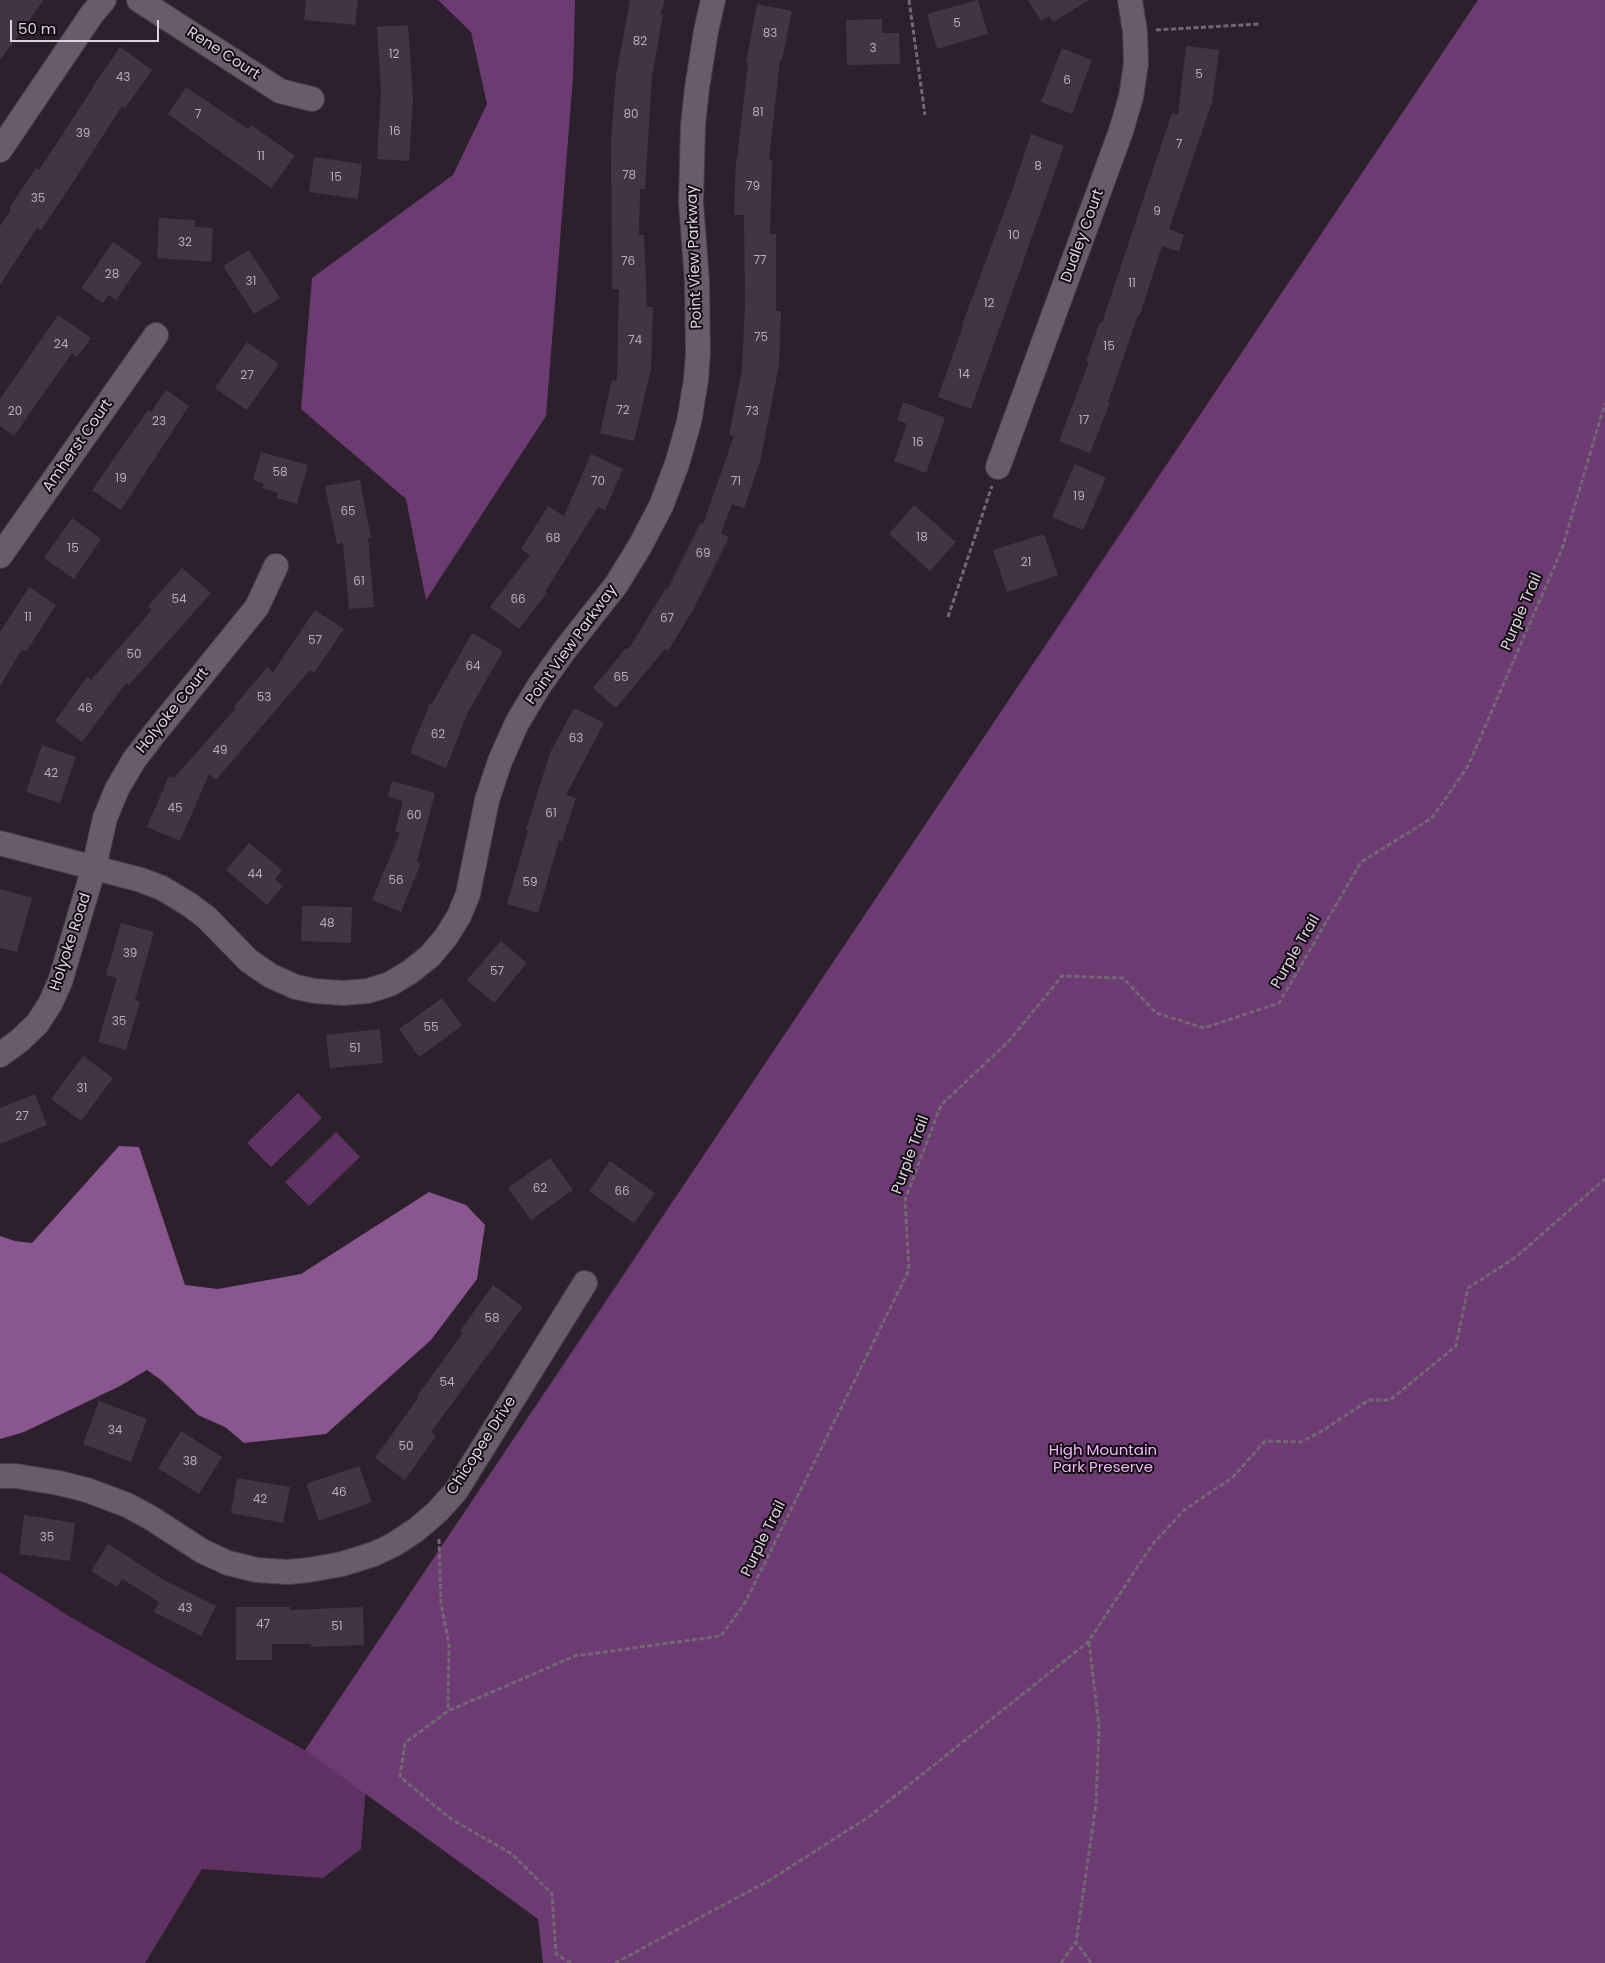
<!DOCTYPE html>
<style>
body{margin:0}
#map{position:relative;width:1605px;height:1963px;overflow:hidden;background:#2c202d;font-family:Poppins,sans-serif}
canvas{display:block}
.scale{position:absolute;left:10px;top:20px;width:149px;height:22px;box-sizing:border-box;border:2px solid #dcd4dd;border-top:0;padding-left:6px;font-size:15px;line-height:18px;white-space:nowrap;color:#dcd4dd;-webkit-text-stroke:4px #110c12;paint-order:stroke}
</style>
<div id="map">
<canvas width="1605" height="1963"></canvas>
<div class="scale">50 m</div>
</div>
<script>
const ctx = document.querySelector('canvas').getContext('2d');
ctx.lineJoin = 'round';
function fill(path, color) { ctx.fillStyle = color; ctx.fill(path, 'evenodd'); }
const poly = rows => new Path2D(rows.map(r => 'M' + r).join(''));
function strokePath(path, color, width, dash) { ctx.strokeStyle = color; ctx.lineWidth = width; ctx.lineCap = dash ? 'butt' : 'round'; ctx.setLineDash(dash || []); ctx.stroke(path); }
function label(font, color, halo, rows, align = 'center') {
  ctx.font = font + ' Poppins,sans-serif'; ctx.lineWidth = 4; ctx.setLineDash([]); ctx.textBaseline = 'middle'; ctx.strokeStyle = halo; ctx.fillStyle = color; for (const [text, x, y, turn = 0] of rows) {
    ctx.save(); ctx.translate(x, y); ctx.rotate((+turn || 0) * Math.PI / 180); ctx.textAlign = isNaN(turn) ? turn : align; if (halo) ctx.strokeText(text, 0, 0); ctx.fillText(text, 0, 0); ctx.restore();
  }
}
const green = poly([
 [298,1093,322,1118,271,1167,247,1143],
 [336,1132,360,1157,309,1206,285,1182],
 [0,1572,72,1618,366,1785,361,1849,323,1878,202,1869,145,1963,0,1963]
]);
const forest = poly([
 [438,0,575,0,573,77,546,416,426,600,406,499,301,409,312,278,453,175,487,104,471,32],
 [1478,0,1605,0,1605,1963,543,1963,538,1919,305,1750]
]);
const water = poly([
 [119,1146,139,1147,185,1285,218,1289,301,1274,429,1192,466,1205,485,1225,477,1279,431,1340,326,1434,244,1443,225,1427,198,1415,161,1380,147,1370,120,1386,24,1432,0,1439,0,1236,15,1241,32,1243]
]);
const building = poly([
 [0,0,44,0,0,60],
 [306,0,358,0,355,25,304,20],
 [630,0,665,0,660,15,663,15,652,76,645,189,640,189,639,235,644,235,647,307,653,307,651,369,634,441,600,433,612,380,617,381,619,289,612,289,611,141,616,76],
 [978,0,988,34,937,49,927,14],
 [1028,0,1089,0,1053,22,1049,16,1041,21],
 [757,4,792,11,782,60,780,60,769,160,772,160,770,234,776,234,776,311,781,311,779,365,760,462,744,508,732,504,721,533,729,537,693,610,668,651,665,649,616,708,593,688,626,648,628,650,666,588,668,589,700,523,703,524,734,436,729,435,742,370,745,302,744,215,734,215,736,159,737,159,748,63,746,62],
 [882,19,882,33,899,33,900,64,847,65,846,20],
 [408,25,413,97,409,161,377,159,381,92,377,27],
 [1186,46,1219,50,1212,105,1211,105,1169,229,1184,235,1179,252,1162,246,1140,315,1138,315,1108,402,1110,402,1090,453,1059,441,1089,362,1086,362,1100,322,1102,323,1172,113,1178,115],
 [120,47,152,70,125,108,122,106,68,190,41,230,37,228,0,285,0,226,11,210,9,208,36,168,39,170,94,86,93,86],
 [1062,48,1092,60,1072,114,1041,102],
 [186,87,248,129,251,125,295,156,271,188,168,114],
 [1031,134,1064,146,971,409,938,397,963,326,962,325,1013,188],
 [314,157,362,164,358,199,309,192],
 [159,218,195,220,195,227,213,228,211,262,157,258],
 [113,242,142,262,116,300,109,295,103,303,81,288],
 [249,250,280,298,254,314,223,266],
 [58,315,91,338,77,357,72,353,14,436,0,426,0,399],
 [247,342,279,364,247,410,215,388],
 [166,390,189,406,121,510,92,490,148,410,151,412],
 [903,402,945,418,926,473,894,461,907,424,897,420],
 [261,452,308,465,297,504,277,498,278,493,262,488,264,484,253,480],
 [591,454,623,469,605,510,598,507,545,592,547,593,519,629,490,607,530,555,521,549,548,506,564,516],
 [1075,464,1106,478,1083,530,1052,517],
 [360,480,371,538,368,538,374,607,349,609,343,543,337,544,325,486],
 [914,505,956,542,930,571,889,534],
 [72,518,101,539,74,579,44,558],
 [1044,534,1058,575,1007,592,993,550],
 [182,568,211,593,129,685,126,683,82,742,55,721,87,677,91,680,152,610,148,606],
 [29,587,56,605,26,652,22,649,0,686,0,632],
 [315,610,344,629,314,673,310,670,216,780,209,774,180,841,147,827,169,776,174,778,236,708,234,707,267,667,273,672],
 [472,633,503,651,467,714,446,768,410,753,430,703,432,704],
 [574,708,604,723,566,795,576,798,562,841,559,841,538,913,507,904,528,831,526,830,550,753],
 [42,745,76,757,60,803,26,792],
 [392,781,435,793,417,861,421,863,401,912,372,900,400,833,395,831,403,801,388,797],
 [249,843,282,870,275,879,283,886,267,905,226,870],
 [0,889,32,898,17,952,0,948],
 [302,906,352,907,351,943,301,941],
 [121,923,154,932,135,1000,140,1002,126,1050,98,1042,117,978,106,975],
 [501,941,527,963,494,1003,467,980],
 [442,998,462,1026,419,1057,399,1029],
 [380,1029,383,1063,330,1068,326,1035],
 [83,1056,113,1078,81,1121,51,1099],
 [35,1094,47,1125,0,1144,0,1108],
 [550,1158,573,1190,531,1220,508,1188],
 [610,1161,655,1193,634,1223,589,1191],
 [493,1285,523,1307,431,1432,436,1436,405,1480,375,1458,418,1398,417,1396,463,1333,460,1331],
 [99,1401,147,1419,131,1462,83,1444],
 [181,1431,222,1457,199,1494,158,1468],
 [359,1466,372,1502,319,1521,306,1484],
 [237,1478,290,1487,283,1523,231,1513],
 [24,1515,75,1523,70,1561,19,1554],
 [108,1544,164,1580,216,1606,201,1636,154,1612,159,1602,122,1579,117,1587,91,1571],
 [236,1607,290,1607,290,1610,363,1607,364,1645,311,1647,311,1644,272,1644,272,1660,236,1660]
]);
const path = poly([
 [909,0,925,115],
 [1156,30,1259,24],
 [948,617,992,486],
 [439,1539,441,1603,449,1645,448,1711],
 [1089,1642,1099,1727,1096,1804,1076,1942,1091,1963],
 [571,1963,556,1954,552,1894,512,1854,451,1819,400,1777,405,1743,448,1711,575,1656,721,1636,745,1603,909,1270,905,1200,941,1105,1009,1041,1062,976,1123,978,1156,1013,1204,1028,1279,1003,1361,862,1432,818,1468,766,1562,549,1605,403],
 [615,1963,770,1880,870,1816,1088,1642,1152,1545,1184,1510,1232,1478,1265,1441,1301,1442,1322,1431,1369,1400,1390,1400,1456,1346,1468,1288,1516,1257,1605,1179],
 [1061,1963,1076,1942]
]);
const minor = poly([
 [139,0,280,91,312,99],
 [0,150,92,14,104,0],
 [998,467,1121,131,1131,97,1136,64,1135,32,1130,0],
 [0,556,156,335],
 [0,843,141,880,162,888,190,905,207,918,249,961,271,976,296,987,315,991,343,993,368,991,390,984,410,972,430,956,446,937,459,916,468,894,487,800,500,761,517,723,539,686,564,651,616,585,640,546,661,506,677,464,689,422,696,380,698,352,697,282,691,202,693,125,697,88,706,31,713,0],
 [0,1055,19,1041,37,1024,50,1004,60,982,94,867,105,818,117,789,134,760,154,734,257,607,276,566],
 [0,1476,16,1476,59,1483,87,1490,127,1505,151,1518,202,1551,228,1563,257,1570,288,1572,309,1570,342,1564,374,1554,393,1545,416,1530,437,1512,456,1491,585,1283]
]);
const numberNames = [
 ["5",957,24],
 ["83",770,34],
 ["82",640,42],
 ["3",873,49],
 ["12",394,55],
 ["5",1199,75],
 ["43",123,78],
 ["6",1067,81],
 ["81",758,113],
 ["7",198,115],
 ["80",631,115],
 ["16",395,132],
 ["39",83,134],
 ["7",1179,145],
 ["11",261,157],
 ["8",1038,167],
 ["78",629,176],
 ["15",336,178],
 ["79",753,187],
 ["35",38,199],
 ["9",1157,212],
 ["10",1014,236],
 ["32",185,243],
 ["77",760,261],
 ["76",628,262],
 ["28",112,275],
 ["31",251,282],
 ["11",1132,284],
 ["12",989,304],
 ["75",761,338],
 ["74",635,341],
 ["24",61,345],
 ["15",1109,347],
 ["14",964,375],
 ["27",247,376],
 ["72",623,411],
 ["20",15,412],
 ["73",752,412],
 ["17",1084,421],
 ["23",159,422],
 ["16",918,443],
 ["58",280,473],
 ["19",121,479],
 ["70",598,482],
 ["71",736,482],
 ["19",1079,497],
 ["65",348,512],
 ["18",922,538],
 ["68",553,539],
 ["15",73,549],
 ["69",703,554],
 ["21",1026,563],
 ["61",359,582],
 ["54",179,600],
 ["66",518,600],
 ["11",28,618],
 ["67",667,619],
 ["57",315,641],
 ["50",134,655],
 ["64",473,667],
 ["65",621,678],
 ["53",264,698],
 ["46",85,709],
 ["62",438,735],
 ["63",576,739],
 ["49",220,751],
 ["42",51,774],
 ["45",175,809],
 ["61",551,814],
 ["60",414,816],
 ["44",255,875],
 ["56",396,881],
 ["59",530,883],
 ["48",327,924],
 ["39",130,954],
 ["57",497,972],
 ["35",119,1022],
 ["55",431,1028],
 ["51",355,1049],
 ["31",82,1089],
 ["27",22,1117],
 ["62",540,1189],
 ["66",622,1192],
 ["58",492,1319],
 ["54",447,1383],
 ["34",115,1431],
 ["50",406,1447],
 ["38",190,1462],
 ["46",339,1493],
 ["42",260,1500],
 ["35",47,1538],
 ["43",185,1609],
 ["47",263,1625],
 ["51",337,1627]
];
const streetNames = [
 ["Rene Court",223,54,33],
 ["Dudley Court",1083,236,-70],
 ["Point View Parkway",695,257,-92],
 ["Amherst Court",78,446,-55],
 ["Purple Trail",1522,612,-67],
 ["Point View Parkway",572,645,-54],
 ["Holyoke Court",173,711,-51],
 ["Holyoke Road",71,942,-72],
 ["Purple Trail",1296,952,-60],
 ["Purple Trail",911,1155,-70],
 ["Chicopee Drive",482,1446,-57],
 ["Purple Trail",764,1539,-64]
];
const parkNames = [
 ["High Mountain",1103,1451],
 ["Park Preserve",1103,1468]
];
fill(green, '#5e3263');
fill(forest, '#6c3b72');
fill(water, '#89568f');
fill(building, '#423543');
strokePath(minor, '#483f49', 26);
strokePath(path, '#726773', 3, [5, 2.5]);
strokePath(minor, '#685b6a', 24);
label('12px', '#b6acb6', null, numberNames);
label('15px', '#dcd4dd', '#110c12', streetNames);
label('15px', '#f1b7f8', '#110c12', parkNames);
</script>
